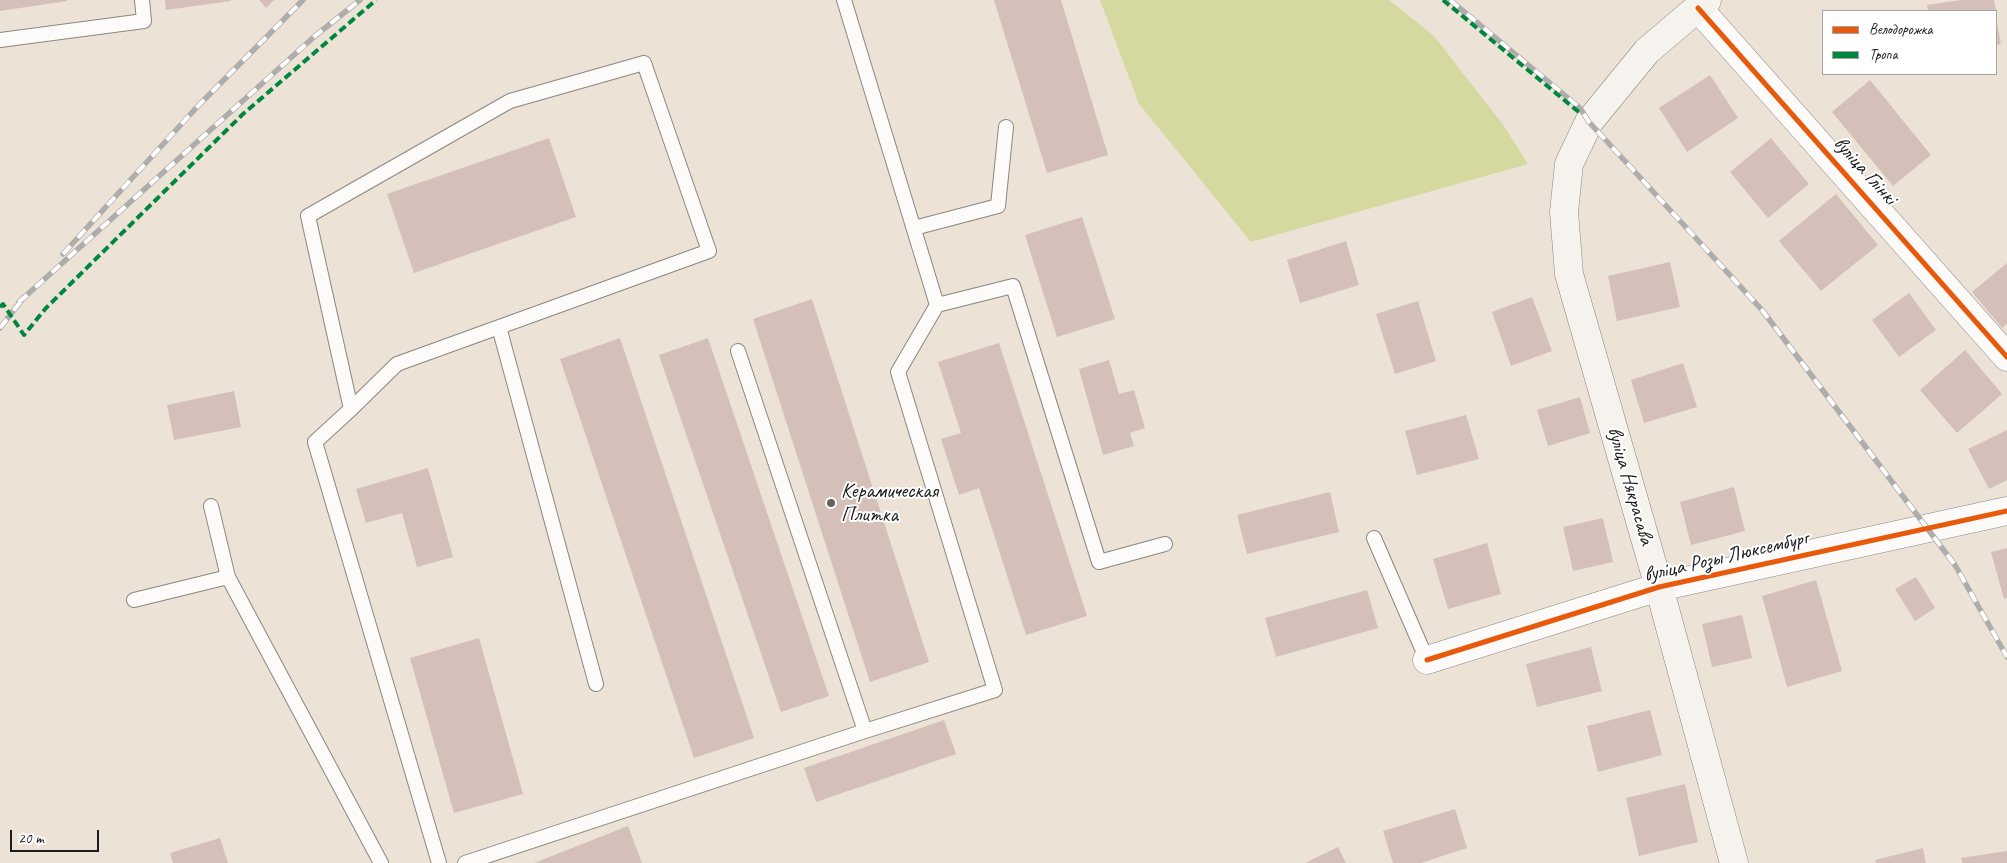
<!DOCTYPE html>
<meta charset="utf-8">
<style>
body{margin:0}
#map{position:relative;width:2007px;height:863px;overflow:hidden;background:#ece3d6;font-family:Caveat,sans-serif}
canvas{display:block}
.legend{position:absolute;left:1822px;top:10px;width:175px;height:65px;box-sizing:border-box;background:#fff;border:1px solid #a4a4a4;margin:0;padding:6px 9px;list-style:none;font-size:15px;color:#1c1c1c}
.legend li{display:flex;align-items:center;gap:10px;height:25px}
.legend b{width:25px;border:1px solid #a4a4a4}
.scale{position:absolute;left:10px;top:830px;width:89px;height:22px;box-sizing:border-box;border:2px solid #1c1c1c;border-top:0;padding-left:6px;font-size:15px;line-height:18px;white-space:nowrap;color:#1c1c1c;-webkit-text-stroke:4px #fff;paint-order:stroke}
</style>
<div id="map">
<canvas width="2007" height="863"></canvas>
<ul class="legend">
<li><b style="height:6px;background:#e8590c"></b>Велодорожка</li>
<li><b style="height:6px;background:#00873e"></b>Тропа</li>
</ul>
<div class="scale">20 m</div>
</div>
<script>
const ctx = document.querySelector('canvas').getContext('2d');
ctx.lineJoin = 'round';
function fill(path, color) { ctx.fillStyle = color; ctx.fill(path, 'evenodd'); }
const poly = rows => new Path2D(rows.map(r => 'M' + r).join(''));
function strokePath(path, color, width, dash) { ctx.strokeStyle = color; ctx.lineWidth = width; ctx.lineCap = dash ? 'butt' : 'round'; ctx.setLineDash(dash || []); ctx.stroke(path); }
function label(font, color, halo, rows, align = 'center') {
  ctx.font = font + ' Caveat,sans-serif'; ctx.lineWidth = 4; ctx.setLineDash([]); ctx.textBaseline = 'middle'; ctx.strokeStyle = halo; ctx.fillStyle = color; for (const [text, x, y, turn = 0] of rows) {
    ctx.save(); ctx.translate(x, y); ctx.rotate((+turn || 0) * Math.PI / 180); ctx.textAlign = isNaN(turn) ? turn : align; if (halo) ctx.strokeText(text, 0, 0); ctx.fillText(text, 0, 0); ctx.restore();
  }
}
const green = poly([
 [1100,0,1389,0,1434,36,1504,126,1528,164,1251,242,1139,104]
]);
const building = poly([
 [0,0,67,0,67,1,0,11],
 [165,0,231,0,231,1,166,10],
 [259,0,274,0,266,8],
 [994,0,1061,0,1108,155,1047,173],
 [1961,0,1994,0,1996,11,1928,11,1927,5],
 [1996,18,2001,44,1996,45],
 [1710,75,1738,118,1687,152,1659,108],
 [1870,80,1931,155,1893,186,1832,112],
 [549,138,576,217,414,273,387,194],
 [1771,138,1809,184,1768,218,1730,172],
 [1836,194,1878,245,1821,291,1779,241],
 [1082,217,1115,319,1057,337,1025,235],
 [1346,241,1359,285,1300,303,1287,260],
 [1670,262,1680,307,1617,321,1608,276],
 [2007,263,2007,324,2002,328,1972,292],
 [1909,293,1936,330,1899,357,1872,320],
 [1532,297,1552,351,1511,366,1492,312],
 [812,299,929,662,870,682,753,319],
 [1418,301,1436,361,1395,374,1376,314],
 [620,338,754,738,694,758,560,359],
 [708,338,829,696,781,712,659,355],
 [999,343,1087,616,1026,635,979,488,959,495,941,439,961,433,938,362],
 [1965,350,2002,394,1957,433,1920,390],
 [1109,360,1119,394,1134,390,1145,428,1130,433,1134,446,1103,455,1079,369],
 [1683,363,1697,407,1644,423,1631,380],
 [234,391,241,427,174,440,167,405],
 [1580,397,1590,433,1548,446,1537,410],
 [1466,415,1479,459,1417,475,1405,431],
 [2007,430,2007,480,1989,489,1968,449],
 [428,468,453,557,417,567,402,513,366,523,356,489],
 [1734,487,1745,531,1691,545,1680,502],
 [1330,492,1339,532,1247,554,1237,515],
 [1603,518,1613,562,1573,571,1563,527],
 [1487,543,1501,594,1448,609,1433,559],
 [2007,548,2007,598,2004,599,1991,552],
 [1916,577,1935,608,1915,621,1895,589],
 [1816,580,1842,671,1787,687,1762,596],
 [1367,590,1378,628,1276,657,1265,618],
 [1742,615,1752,658,1712,667,1702,624],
 [479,638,523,794,454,813,410,658],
 [1591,647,1602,691,1537,707,1526,664],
 [1650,710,1662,755,1598,772,1587,726],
 [944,720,956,754,816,802,804,768],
 [1685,784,1698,842,1639,856,1626,798],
 [1455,809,1467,848,1421,863,1393,863,1383,831],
 [628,826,642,863,534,863],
 [220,838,228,863,173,863,170,853],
 [1338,847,1346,863,1305,863],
 [1923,848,1926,863,1876,863,1875,860],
 [2007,851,2007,863,1962,863,1961,858]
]);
const service = poly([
 [844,0,937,305],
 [0,40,144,21,142,0],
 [914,228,998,206,1006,127],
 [499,327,596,684],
 [738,351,865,731],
 [351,409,308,216,510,101,644,63,709,251,397,364,351,409,315,442,439,863],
 [211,506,228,577,381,863],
 [1374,538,1427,660],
 [134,600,228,577],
 [465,863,865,731,995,690,898,372,937,305,1013,286,1099,562,1165,544]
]);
const minor = poly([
 [1698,8,2007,357],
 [1427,660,1659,587,2007,511]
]);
const secondary = poly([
 [1707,0,1647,51,1589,122,1569,164,1564,212,1569,274,1659,587,1734,863]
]);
const rail = poly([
 [1450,0,1580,108,1589,122,1762,310,1955,565,2007,657],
 [63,254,197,107,303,0],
 [19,302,315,36,360,0],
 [0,328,24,297]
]);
const quiet = poly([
 [1443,0,1580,113],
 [0,307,3,304,24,335,46,308,243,114,376,0]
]);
const cycleway = poly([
 [1698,8,2007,357],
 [1427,660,1659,587,2007,511]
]);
const markers = [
 [831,503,5,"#65625d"]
];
const streetNames = [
 ["вуліца Глінкі",1865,171,48],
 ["вуліца Някрасава",1630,486,74],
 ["вуліца Розы Люксембург",1726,557,-13]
];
const poiNames = [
 ["Керамическая",841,491],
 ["Плитка",841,515]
];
fill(green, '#d5d9a0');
fill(building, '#d4c0b9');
strokePath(service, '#8b8680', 16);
strokePath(minor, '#8b8680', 29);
strokePath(secondary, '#8b8680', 29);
strokePath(service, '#fcfbf9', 14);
strokePath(minor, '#fcfbf9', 28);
strokePath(secondary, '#f6f2ee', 28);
strokePath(rail, '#afadac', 5.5);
strokePath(rail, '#fff', 4, [11]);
strokePath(quiet, '#00873e', 4, [8, 4]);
strokePath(cycleway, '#e8590c', 5);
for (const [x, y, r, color] of markers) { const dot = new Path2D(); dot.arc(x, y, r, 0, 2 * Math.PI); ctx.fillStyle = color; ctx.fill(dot); strokePath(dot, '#fff', 2); }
label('21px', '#1c1c1c', '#fff', streetNames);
label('21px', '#1c1c1c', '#fff', poiNames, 'left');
</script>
